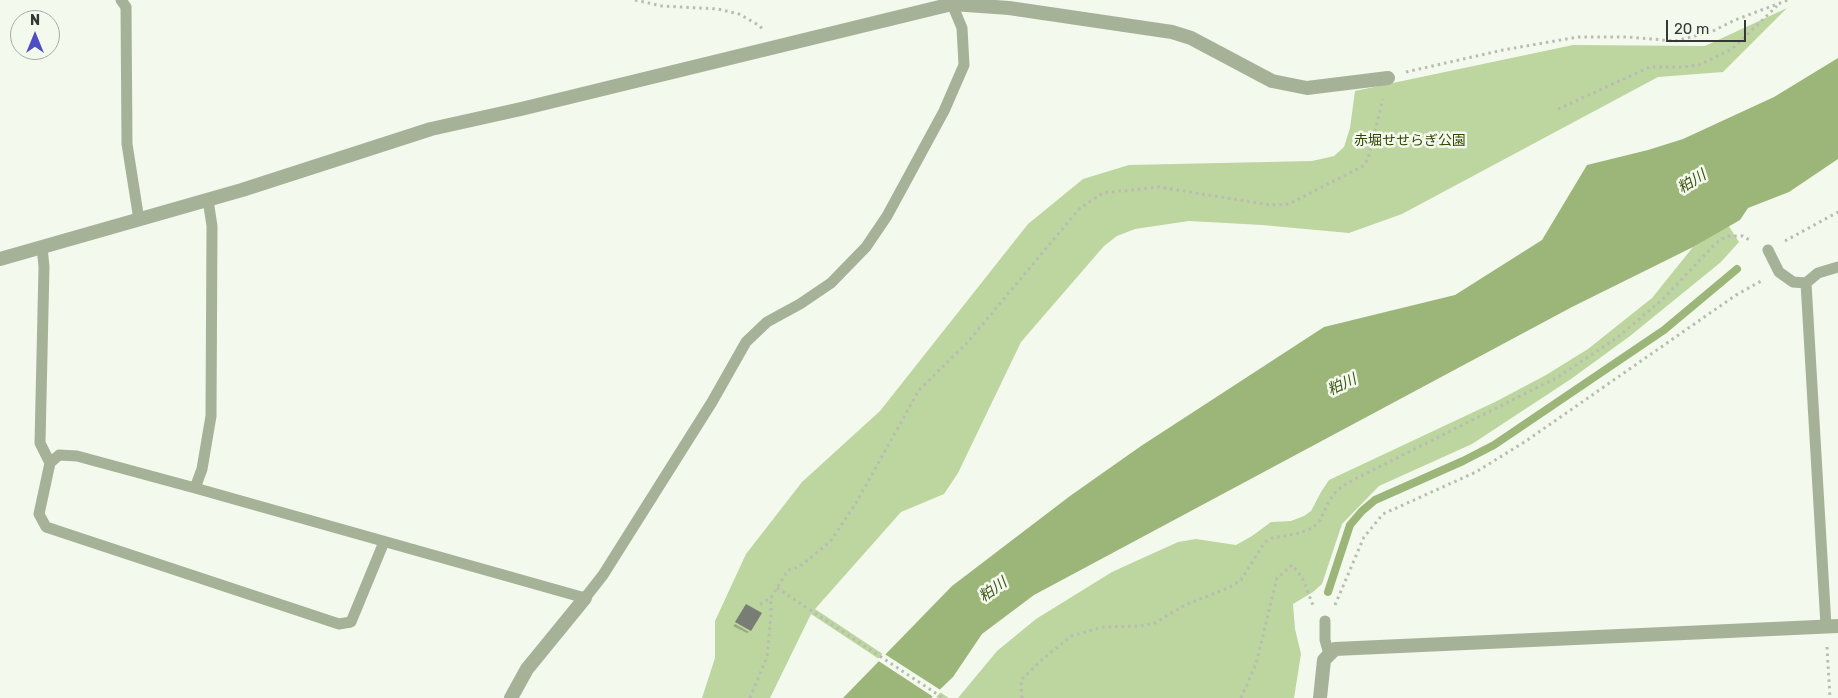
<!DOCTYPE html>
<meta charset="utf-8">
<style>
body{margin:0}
#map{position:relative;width:1838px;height:698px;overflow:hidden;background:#f4f9ee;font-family:Rubik,sans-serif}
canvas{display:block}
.north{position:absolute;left:10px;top:10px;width:50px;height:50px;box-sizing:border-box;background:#f4f9ee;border:1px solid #a8aba3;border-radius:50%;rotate:0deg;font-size:14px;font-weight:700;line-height:20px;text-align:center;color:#353733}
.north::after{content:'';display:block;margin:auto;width:18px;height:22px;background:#4d4ec4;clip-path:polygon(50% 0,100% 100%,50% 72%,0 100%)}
.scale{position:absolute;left:1666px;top:20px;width:80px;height:22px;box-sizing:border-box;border:2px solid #353733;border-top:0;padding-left:6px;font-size:15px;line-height:18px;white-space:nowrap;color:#353733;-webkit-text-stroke:4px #f4f9ee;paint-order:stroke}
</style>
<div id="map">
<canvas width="1838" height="698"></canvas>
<div class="north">N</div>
<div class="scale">20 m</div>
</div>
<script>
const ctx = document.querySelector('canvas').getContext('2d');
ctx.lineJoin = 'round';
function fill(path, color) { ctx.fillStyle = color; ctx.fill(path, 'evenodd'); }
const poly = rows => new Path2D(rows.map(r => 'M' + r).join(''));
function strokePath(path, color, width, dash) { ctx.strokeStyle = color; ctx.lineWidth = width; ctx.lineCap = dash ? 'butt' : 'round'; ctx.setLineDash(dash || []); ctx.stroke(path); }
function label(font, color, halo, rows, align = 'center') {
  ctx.font = font + ' Rubik,"Noto Sans JP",sans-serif'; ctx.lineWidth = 5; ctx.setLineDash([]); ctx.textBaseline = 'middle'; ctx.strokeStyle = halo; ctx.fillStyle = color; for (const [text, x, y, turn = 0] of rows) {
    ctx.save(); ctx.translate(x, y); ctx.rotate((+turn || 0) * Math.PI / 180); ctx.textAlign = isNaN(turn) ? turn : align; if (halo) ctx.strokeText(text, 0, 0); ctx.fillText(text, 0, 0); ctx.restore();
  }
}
const green = poly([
 [1787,8,1723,72,1658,77,1402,214,1349,233,1262,225,1189,221,1135,229,1117,236,1104,246,1021,342,958,473,944,494,901,512,815,609,949,698,938,698,811,614,770,698,702,698,715,658,715,621,746,554,802,482,880,411,1028,224,1083,179,1129,165,1312,161,1334,156,1344,147,1350,128,1355,91,1573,45,1705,46],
 [1728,225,1739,242,1721,262,1630,336,1571,379,1472,444,1379,486,1342,524,1322,584,1313,592,1293,604,1295,629,1301,654,1294,698,958,698,997,651,1036,619,1112,572,1178,542,1196,539,1236,545,1252,536,1271,522,1291,521,1304,516,1311,511,1321,492,1329,480,1495,402,1546,375,1588,349,1652,298,1693,247]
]);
const water = poly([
 [1838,58,1838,159,1789,192,1748,208,1740,220,1693,247,1572,307,1034,595,982,634,953,677,931,698,843,698,952,586,1070,496,1141,446,1324,327,1455,295,1542,240,1587,165,1648,150,1683,139,1774,97]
]);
const pier = poly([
 [883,653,942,691,935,698,877,660]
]);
const shadow = poly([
 [735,624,749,632,747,633,733,626]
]);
const stream = poly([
 [1328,592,1350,525,1362,511,1375,500,1463,461,1494,445,1664,330,1737,269]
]);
const building = poly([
 [746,604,762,613,751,631,735,622]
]);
const path = poly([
 [635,0,662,6,718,9,739,14,760,26,762,29],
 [1406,72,1503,50,1578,37,1628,37,1675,41,1711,32,1735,20,1788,0],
 [1558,109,1650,67,1683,67,1699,65,1732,49,1777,6],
 [1785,241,1838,212],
 [777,588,943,698],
 [760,604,771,598,788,570,799,567,830,542,856,503,919,390,966,344,1080,208,1103,193,1159,187,1270,205,1289,204,1363,166,1368,159,1383,99],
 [1335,605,1364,537,1383,514,1476,472,1526,441,1736,295,1763,280],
 [1827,647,1830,698],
 [750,698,767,657,771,614,771,598],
 [1022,698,1021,680,1044,658,1071,636,1103,627,1141,626,1155,623,1185,605,1230,587,1241,580,1265,542,1272,538,1296,534,1313,528,1320,520,1329,501,1337,490,1353,480,1558,377,1618,337,1663,299,1716,243,1727,236,1743,236,1751,241],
 [1241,698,1256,664,1277,578,1292,565,1302,577,1314,608]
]);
const service = poly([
 [121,0,126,7,127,144,139,220],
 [42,247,44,267,40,443,50,463],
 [1768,250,1779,272,1793,282,1806,283],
 [195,488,202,469,211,416,212,226,208,200],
 [384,542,351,622,339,624,46,527,39,514,50,463,59,455,77,456,195,488,585,598,603,575,712,402,746,342,767,322,800,304,831,283,866,247,887,216,944,111,964,65,962,28,952,4],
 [1325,621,1325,640,1329,654],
 [1826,626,1806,283,1818,273,1838,267]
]);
const minor = poly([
 [0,259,242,190,431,129,521,109,952,4,1009,8,1172,32,1191,38,1272,81,1307,88,1388,78],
 [511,698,527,669,585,598],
 [1320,698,1324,660,1335,649,1838,626]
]);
const parkNames = [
 ["赤堀せせらぎ公園",1410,141]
];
const waterNames = [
 ["粕川",1692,182,-32],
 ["粕川",1342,385,-25],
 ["粕川",993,590,-35]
];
fill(green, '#bdd59f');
fill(water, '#9cb679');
fill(pier, '#f4f9ee');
fill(shadow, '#0003');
strokePath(stream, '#9cb679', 8);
fill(building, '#797e74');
strokePath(path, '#b8bcb3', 3, [2.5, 4]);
strokePath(service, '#a6b298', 11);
strokePath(minor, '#a6b298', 14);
label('14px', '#324802', '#f4f9ee', parkNames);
label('italic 15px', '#3d5413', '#f4f9ee', waterNames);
</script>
